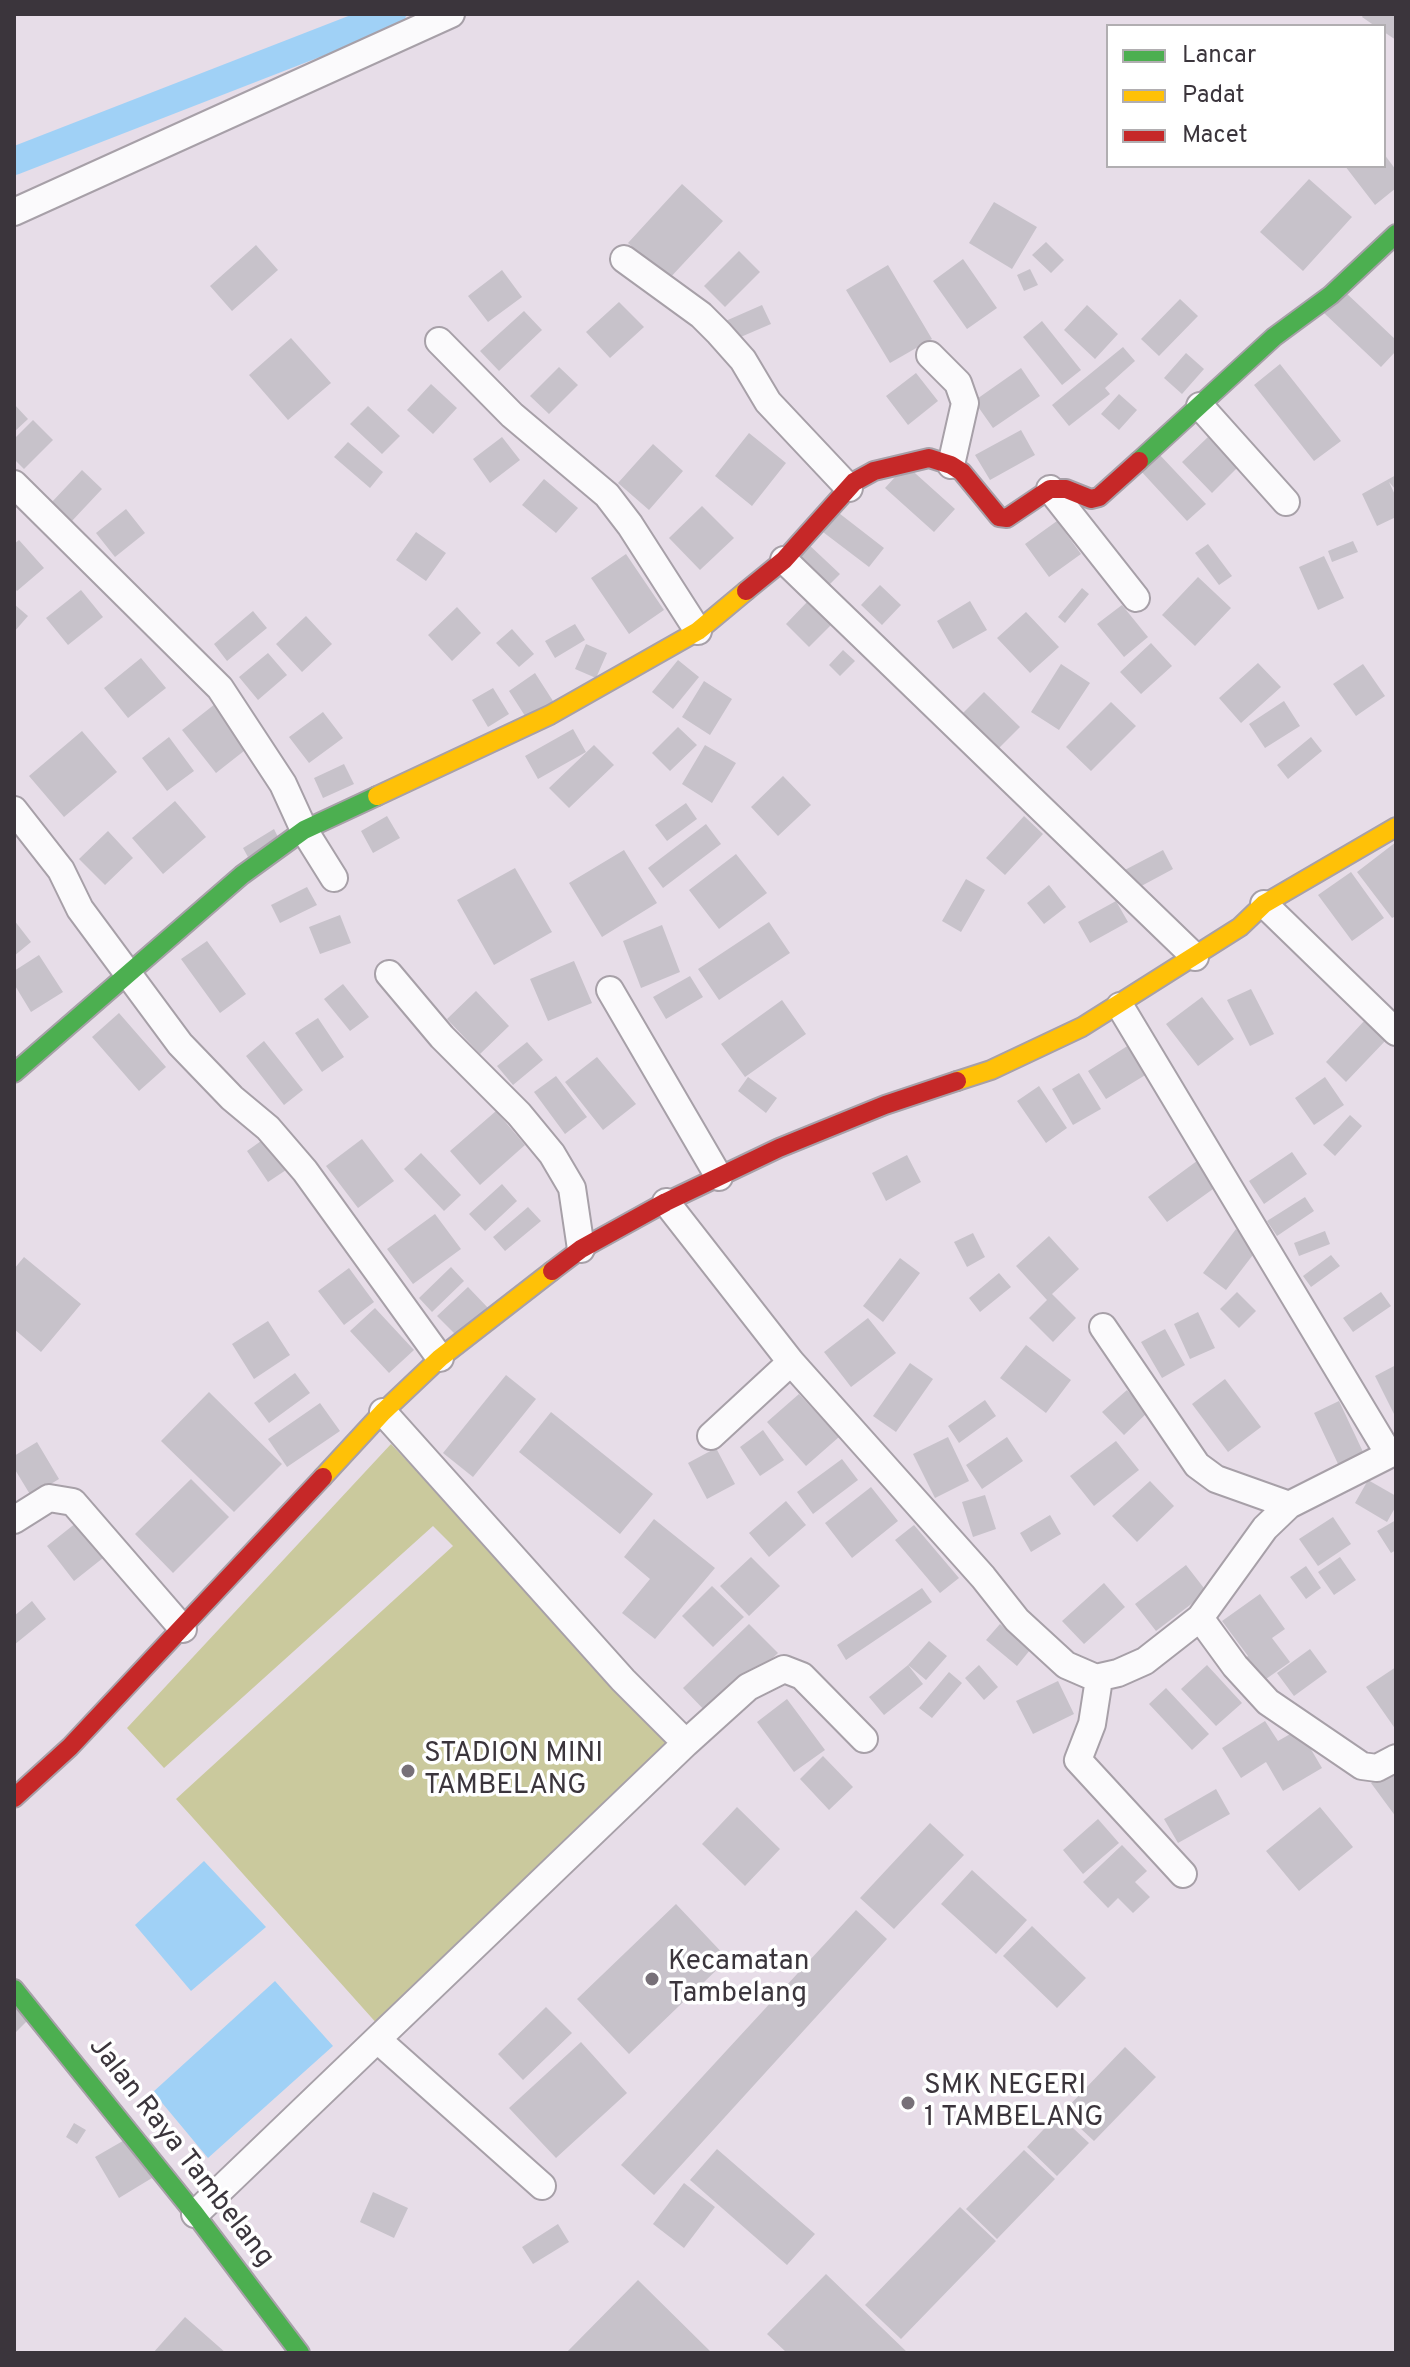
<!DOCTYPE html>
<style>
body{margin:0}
#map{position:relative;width:1410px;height:2367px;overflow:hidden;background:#e7dde8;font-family:Overpass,sans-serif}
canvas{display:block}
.frame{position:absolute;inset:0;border:16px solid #3b353c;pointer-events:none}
.legend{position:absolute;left:1106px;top:24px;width:280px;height:144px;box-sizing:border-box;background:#fff;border:2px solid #b1aeb1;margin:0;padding:10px 14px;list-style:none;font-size:24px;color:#3b353c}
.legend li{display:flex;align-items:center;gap:16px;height:40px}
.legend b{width:40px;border:2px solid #b1aeb1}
</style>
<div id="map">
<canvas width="1410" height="2367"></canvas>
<div class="frame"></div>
<ul class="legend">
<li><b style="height:10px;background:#4caf50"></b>Lancar</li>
<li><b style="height:10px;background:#ffc107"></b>Padat</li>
<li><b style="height:10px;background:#c62828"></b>Macet</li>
</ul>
</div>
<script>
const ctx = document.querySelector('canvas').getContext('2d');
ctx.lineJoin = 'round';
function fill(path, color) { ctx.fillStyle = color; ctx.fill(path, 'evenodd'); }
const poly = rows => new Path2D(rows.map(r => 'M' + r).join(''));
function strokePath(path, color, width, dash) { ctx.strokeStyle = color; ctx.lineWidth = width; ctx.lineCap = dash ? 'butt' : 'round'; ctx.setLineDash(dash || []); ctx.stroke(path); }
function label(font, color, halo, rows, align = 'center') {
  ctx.font = font + ' Overpass,sans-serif'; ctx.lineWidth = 7; ctx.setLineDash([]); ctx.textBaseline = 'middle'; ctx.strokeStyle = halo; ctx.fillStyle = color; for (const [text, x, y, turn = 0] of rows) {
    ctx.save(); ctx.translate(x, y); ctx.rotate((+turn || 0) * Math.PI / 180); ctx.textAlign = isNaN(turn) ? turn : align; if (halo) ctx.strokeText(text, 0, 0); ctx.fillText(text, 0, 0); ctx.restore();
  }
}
const green = poly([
 [391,1444,675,1744,379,2026,176,1799,453,1546,433,1526,164,1768,127,1728]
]);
const water = poly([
 [204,1861,266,1927,191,1991,135,1925],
 [275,1981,333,2046,208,2158,153,2092]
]);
const canal = poly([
 [14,161,392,14]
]);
const building = poly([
 [1364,14,1396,14,1396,40,1384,32,1384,26,1375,26,1362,17],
 [1384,154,1396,170,1396,188,1375,205,1345,166,1384,166],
 [1309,179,1352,217,1303,271,1260,232],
 [682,184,723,221,668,280,628,243],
 [994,202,1037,227,1012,269,969,243],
 [1046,242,1064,260,1051,273,1032,255],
 [256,245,278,270,232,311,210,286],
 [739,251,760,272,725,307,704,286],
 [963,259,997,308,967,329,933,281],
 [888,265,932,339,890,363,846,290],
 [1030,269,1038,285,1024,291,1017,275],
 [502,270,522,297,488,322,468,296],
 [1344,291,1396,340,1396,351,1381,367,1324,313],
 [1180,299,1198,316,1159,356,1141,339],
 [619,302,644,327,610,358,586,332],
 [762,305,771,324,729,342,721,323],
 [1087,305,1118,334,1095,359,1064,330],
 [524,311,542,330,499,371,480,351],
 [1042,321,1081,370,1062,385,1023,337],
 [291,338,331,383,288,420,249,375],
 [1123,347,1135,361,1105,388,1110,394,1069,426,1052,405],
 [1186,353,1204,369,1182,394,1164,378],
 [1280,364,1341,441,1314,461,1254,385],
 [559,367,578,385,549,414,530,396],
 [1021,368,1040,396,993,428,974,401],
 [916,373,938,401,908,425,886,396],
 [431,384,457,408,433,434,407,410],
 [1119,394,1137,410,1119,430,1101,414],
 [14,404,28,419,14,432],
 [368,406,400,436,382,454,350,424],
 [33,420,53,440,24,469,14,459,14,439],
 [1021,430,1035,455,990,480,975,455],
 [749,433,786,463,752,506,715,476],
 [502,437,520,460,490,483,473,459],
 [1208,437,1238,467,1212,493,1182,462],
 [348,442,383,472,370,488,334,457],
 [653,444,683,471,649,510,618,483],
 [1158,453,1206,504,1187,521,1140,470],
 [906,465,955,509,934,532,885,488],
 [82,470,102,489,71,522,51,503],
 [1396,475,1396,490,1389,482,1396,497,1396,517,1377,526,1362,494],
 [544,479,578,508,556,533,522,505],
 [702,506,734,538,700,570,669,538],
 [126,509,145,533,115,557,96,533],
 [835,510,884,548,869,567,819,529],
 [1057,521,1081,554,1049,577,1025,544],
 [416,532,446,553,426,581,396,560],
 [19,540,44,568,17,591,14,588,14,544],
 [1353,541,1358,552,1332,562,1328,551],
 [807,543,840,574,825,589,792,559],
 [1208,544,1232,576,1219,585,1195,553],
 [626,554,664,610,629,634,591,578],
 [1324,556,1344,598,1318,610,1299,567],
 [1198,577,1231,608,1195,646,1162,615],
 [880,585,901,605,882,625,861,605],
 [1082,588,1089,594,1065,623,1058,617],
 [81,590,103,617,68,645,46,618],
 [808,601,832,624,809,647,786,624],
 [970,601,987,630,953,649,937,621],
 [14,604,28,616,14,632],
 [1122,605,1148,637,1124,657,1097,624],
 [457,607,481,633,452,661,428,635],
 [253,611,267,628,227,661,214,644],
 [1026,612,1059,647,1030,673,997,638],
 [306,616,332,644,302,672,276,644],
 [575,624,585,640,555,658,545,641],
 [512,629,534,654,519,667,496,643],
 [1151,643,1172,666,1141,694,1120,672],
 [586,644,607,653,596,678,575,669],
 [843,650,855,661,840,676,829,665],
 [268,653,287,675,258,700,239,677],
 [141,658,166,688,128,718,104,688],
 [678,660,699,677,673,709,652,692],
 [1258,663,1281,687,1241,723,1219,698],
 [1061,664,1090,683,1059,730,1031,712],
 [1363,664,1385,696,1356,716,1333,684],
 [535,673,553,701,527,719,509,691],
 [704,681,732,699,710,735,682,717],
 [493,688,509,714,488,727,472,700],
 [984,692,1020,727,994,753,958,718],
 [1284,701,1300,726,1265,748,1249,724],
 [1111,702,1136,726,1091,771,1066,747],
 [215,704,249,747,216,773,182,730],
 [323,712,343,738,309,763,289,737],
 [678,727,697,745,670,771,652,753],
 [573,729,586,752,538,779,525,756],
 [82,731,117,772,64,817,29,776],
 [169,737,194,771,167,791,142,758],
 [1311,737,1322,751,1288,779,1277,765],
 [594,745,614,765,569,808,549,788],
 [705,745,736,763,712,803,682,784],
 [344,764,354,784,323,798,314,778],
 [783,776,811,805,778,836,751,807],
 [175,801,206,837,163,874,132,838],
 [686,803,697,819,667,841,655,825],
 [387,816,400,838,373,853,361,831],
 [1024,816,1043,834,1005,875,986,858],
 [706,824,721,844,663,888,648,868],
 [274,829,279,839,248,857,243,848],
 [108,831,133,858,105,885,79,859],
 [1396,842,1396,916,1392,918,1357,872],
 [624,850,657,903,602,937,569,883],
 [1163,850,1173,869,1132,891,1121,872],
 [736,854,767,893,719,929,689,890],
 [515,868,552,932,494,965,457,900],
 [1351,872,1384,918,1352,941,1318,895],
 [966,879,985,890,961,932,942,921],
 [1049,885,1066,907,1044,924,1027,903],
 [307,887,317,905,280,923,271,905],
 [1116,901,1128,922,1090,943,1078,922],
 [340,915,351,943,320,954,309,927],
 [14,920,31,942,14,956],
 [769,922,790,953,719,1000,698,969],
 [662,925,680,972,641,988,623,941],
 [207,941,246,994,220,1013,181,959],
 [39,955,63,992,31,1012,14,984,14,971],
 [574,961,592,1003,548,1021,530,979],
 [690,976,703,997,666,1019,653,997],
 [343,984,369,1017,350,1031,324,999],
 [1251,989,1274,1034,1250,1046,1227,1000],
 [476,991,509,1026,480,1054,447,1019],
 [1202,997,1234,1039,1198,1066,1166,1024],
 [782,1000,806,1034,745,1077,721,1044],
 [119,1013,166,1067,139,1091,92,1037],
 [318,1018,344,1057,322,1072,295,1033],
 [1365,1020,1386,1040,1346,1082,1326,1062],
 [264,1041,303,1090,284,1105,246,1056],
 [527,1042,543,1060,513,1085,497,1066],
 [1129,1045,1147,1074,1106,1099,1088,1071],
 [597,1057,636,1104,603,1130,565,1082],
 [1079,1073,1101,1109,1073,1125,1052,1089],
 [556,1076,587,1117,565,1134,534,1092],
 [748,1077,777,1098,766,1113,738,1091],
 [1325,1077,1344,1105,1314,1125,1295,1098],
 [1039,1086,1067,1128,1046,1143,1017,1101],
 [496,1111,525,1145,480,1185,450,1151],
 [1350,1115,1362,1126,1335,1156,1323,1145],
 [268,1136,289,1168,268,1182,247,1151],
 [362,1139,394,1181,358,1208,326,1166],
 [1292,1152,1307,1174,1264,1204,1249,1181],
 [421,1153,461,1195,444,1211,404,1169],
 [907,1155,921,1182,886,1201,872,1173],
 [1201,1158,1220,1184,1167,1222,1148,1197],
 [502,1184,517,1201,485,1231,469,1214],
 [1305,1197,1314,1211,1277,1236,1267,1221],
 [528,1207,541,1221,505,1251,493,1237],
 [435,1214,461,1249,413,1284,387,1249],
 [1236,1229,1259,1247,1226,1290,1203,1273],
 [1325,1231,1330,1244,1299,1256,1294,1243],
 [973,1233,985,1257,967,1267,954,1242],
 [1049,1236,1079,1269,1052,1294,1076,1318,1053,1342,1029,1318,1047,1300,1016,1266],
 [1331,1255,1340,1266,1311,1287,1303,1276],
 [24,1257,81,1304,41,1352,14,1329,14,1269],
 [900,1258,920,1273,883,1322,863,1306],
 [451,1267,464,1281,432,1312,419,1298],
 [349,1268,374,1302,344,1325,318,1291],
 [999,1273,1011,1287,980,1312,969,1298],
 [468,1287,489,1309,459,1338,437,1316],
 [1237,1292,1256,1311,1239,1328,1220,1309],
 [1381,1292,1391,1306,1353,1332,1343,1318],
 [375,1308,414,1350,389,1373,350,1331],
 [1198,1312,1215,1348,1190,1359,1174,1324],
 [868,1318,896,1353,851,1387,824,1352],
 [268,1321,290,1355,254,1379,232,1344],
 [1165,1329,1185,1365,1162,1378,1141,1342],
 [1026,1345,1071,1380,1046,1413,1000,1378],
 [910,1363,933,1379,896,1432,873,1416],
 [1396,1365,1396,1418,1375,1376],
 [295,1373,310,1393,269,1423,254,1403],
 [506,1375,536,1399,473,1477,443,1453],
 [1225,1379,1261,1427,1228,1452,1192,1404],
 [1127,1390,1148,1412,1124,1435,1102,1412],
 [209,1392,282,1464,234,1512,161,1441],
 [799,1394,839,1437,806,1466,767,1422],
 [985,1400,996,1416,959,1443,948,1426],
 [1339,1401,1364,1454,1339,1466,1314,1413],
 [320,1403,340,1431,287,1467,268,1439],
 [551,1412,653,1494,620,1534,519,1452],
 [763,1430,784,1460,760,1476,740,1447],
 [948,1437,969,1481,935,1498,913,1454],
 [1007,1437,1023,1461,982,1489,966,1465],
 [1116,1441,1139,1470,1094,1506,1070,1476],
 [37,1442,59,1479,31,1496,14,1468,14,1456],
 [716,1448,735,1484,707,1499,688,1463],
 [842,1459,858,1480,813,1514,797,1492],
 [191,1479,229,1517,173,1573,135,1534],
 [1368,1480,1396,1496,1396,1506,1387,1522,1355,1503],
 [1150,1481,1174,1506,1137,1542,1112,1516],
 [871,1487,898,1521,852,1558,825,1523],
 [985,1495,996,1529,973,1537,962,1502],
 [786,1501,806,1525,769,1557,749,1533],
 [1050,1515,1061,1534,1031,1552,1020,1533],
 [1333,1517,1351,1544,1318,1566,1299,1539],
 [81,1519,108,1554,74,1581,47,1546],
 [654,1519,715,1568,655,1639,622,1613,650,1579,624,1557],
 [1396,1520,1396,1550,1391,1553,1377,1531],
 [914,1525,959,1578,940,1593,895,1540],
 [751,1557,780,1586,749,1616,720,1586],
 [1340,1557,1356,1580,1334,1595,1318,1572],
 [1186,1565,1207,1592,1156,1631,1135,1604],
 [1306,1566,1321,1588,1306,1599,1290,1577],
 [1104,1583,1125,1607,1084,1644,1062,1621],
 [712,1586,744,1617,713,1647,682,1616],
 [922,1588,932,1602,846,1660,837,1645],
 [1260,1594,1285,1629,1272,1638,1290,1662,1259,1684,1242,1661,1248,1656,1222,1621],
 [32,1601,46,1619,14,1645,14,1616],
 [749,1624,778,1653,711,1717,683,1688],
 [1000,1624,1030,1650,1017,1666,986,1640],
 [929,1641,947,1656,926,1680,908,1665,923,1684,884,1715,869,1697,908,1665],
 [1310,1649,1327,1672,1294,1696,1277,1673],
 [979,1665,998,1687,984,1700,965,1678],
 [1207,1665,1242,1703,1216,1726,1181,1689],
 [1396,1667,1396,1730,1366,1687],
 [949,1672,962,1683,932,1718,919,1708],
 [1058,1681,1074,1714,1033,1734,1016,1701],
 [1166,1688,1209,1734,1192,1750,1149,1704],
 [787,1699,825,1750,794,1772,757,1722],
 [1265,1721,1278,1741,1299,1729,1322,1768,1283,1791,1266,1762,1241,1778,1222,1748],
 [823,1756,853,1787,829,1810,800,1779],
 [1396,1765,1396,1817,1371,1783],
 [1216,1789,1230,1814,1178,1843,1164,1819],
 [737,1807,780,1849,745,1886,702,1844],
 [1320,1807,1353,1847,1299,1891,1266,1851],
 [1098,1819,1119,1843,1083,1874,1063,1850],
 [930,1823,964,1855,894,1929,860,1898],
 [1122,1845,1147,1871,1135,1882,1150,1897,1133,1913,1118,1898,1108,1908,1083,1882],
 [972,1870,1027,1920,996,1954,941,1904],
 [676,1904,728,1959,629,2054,577,1999],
 [856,1910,887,1939,654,2195,621,2165],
 [1032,1926,1086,1978,1057,2008,1003,1956],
 [14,2004,29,2019,14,2034],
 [546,2007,572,2033,523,2080,498,2054],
 [581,2042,627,2093,556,2158,509,2108],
 [1125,2047,1156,2077,1094,2141,1063,2112],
 [1058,2114,1089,2143,1057,2176,1027,2147],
 [74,2123,86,2130,77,2144,66,2137],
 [128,2138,152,2178,119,2198,95,2157],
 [717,2149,815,2234,787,2265,690,2180],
 [1024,2150,1055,2179,997,2239,966,2209],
 [684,2183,715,2207,684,2248,653,2224],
 [373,2192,408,2208,394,2238,360,2222],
 [960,2207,996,2241,901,2339,865,2305],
 [558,2224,569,2242,533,2264,522,2247],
 [826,2274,908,2353,787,2353,767,2334],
 [638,2280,712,2353,566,2353],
 [185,2317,226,2353,153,2353]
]);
const street = poly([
 [14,212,451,14],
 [624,259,701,315,719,333,743,360,768,402,849,488],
 [439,341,512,415,607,495,630,525,698,631],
 [930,355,958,383,965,403,951,465],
 [1200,406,1286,502],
 [14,484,220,688,283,784,304,830,334,878],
 [1050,489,1136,598],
 [784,560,1195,957],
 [14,810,61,870,80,909,180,1044,232,1098,268,1128,305,1171,440,1358],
 [1264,904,1396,1032],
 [389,974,442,1037,519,1114,552,1154,572,1188,581,1249],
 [610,990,719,1177],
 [1120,1006,1389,1454],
 [666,1202,791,1362,983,1577,1017,1620,1066,1665,1096,1678,1118,1673,1145,1661,1200,1618,1265,1528,1289,1505,1396,1451],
 [1103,1327,1197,1465,1216,1479,1289,1505],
 [711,1436,791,1362],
 [14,1520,49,1498,73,1502,183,1629],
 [1200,1618,1235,1666,1268,1702,1362,1766,1377,1768,1396,1758],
 [1099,1679,1092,1724,1078,1760,1183,1874],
 [686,1743,748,1687,784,1669,802,1676,864,1739],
 [378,2040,542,2186],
 [195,2214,686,1743,623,1680,383,1412]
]);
const fast = poly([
 [1139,461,1274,337,1331,295,1396,234],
 [14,1073,242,875,304,830,377,796],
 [14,1989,195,2214,300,2353]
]);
const slow = poly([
 [377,796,550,715,698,631,746,591],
 [957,1081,991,1070,1082,1027,1240,927,1264,904,1396,827],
 [323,1477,383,1412,440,1358,552,1271]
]);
const jam = poly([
 [746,591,784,560,854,482,874,471,929,458,951,465,962,472,999,517,1007,518,1050,489,1066,489,1091,499,1099,497,1139,461],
 [552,1271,581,1249,666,1202,779,1148,885,1105,957,1081],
 [14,1798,70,1747,323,1477]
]);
const markers = [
 [408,1771,8,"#777078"],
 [652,1979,8,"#777078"],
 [908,2103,8,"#777078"]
];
const poiNames = [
 ["STADION MINI",424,1755],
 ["TAMBELANG",424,1787],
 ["Kecamatan",668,1963],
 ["Tambelang",668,1995],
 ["SMK NEGERI",924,2087],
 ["1 TAMBELANG",924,2119]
];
const streetNames = [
 ["Jalan Raya Tambelang",180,2153,52]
];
fill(green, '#cac99d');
fill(water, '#a0d1f6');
strokePath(canal, '#a0d1f6', 28);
fill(building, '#c7c2ca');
strokePath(street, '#a7a0a8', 30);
strokePath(fast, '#a7a0a8', 22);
strokePath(slow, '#a7a0a8', 22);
strokePath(jam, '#a7a0a8', 22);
strokePath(street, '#fbfafc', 26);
strokePath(fast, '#4caf50', 18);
strokePath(slow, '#ffc107', 18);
strokePath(jam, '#c62828', 18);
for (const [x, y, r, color] of markers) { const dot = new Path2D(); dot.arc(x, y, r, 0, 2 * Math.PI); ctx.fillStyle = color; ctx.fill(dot); strokePath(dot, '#fff', 3); }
label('28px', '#3b353c', '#fff', poiNames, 'left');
label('28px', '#3b353c', '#fff', streetNames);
</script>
